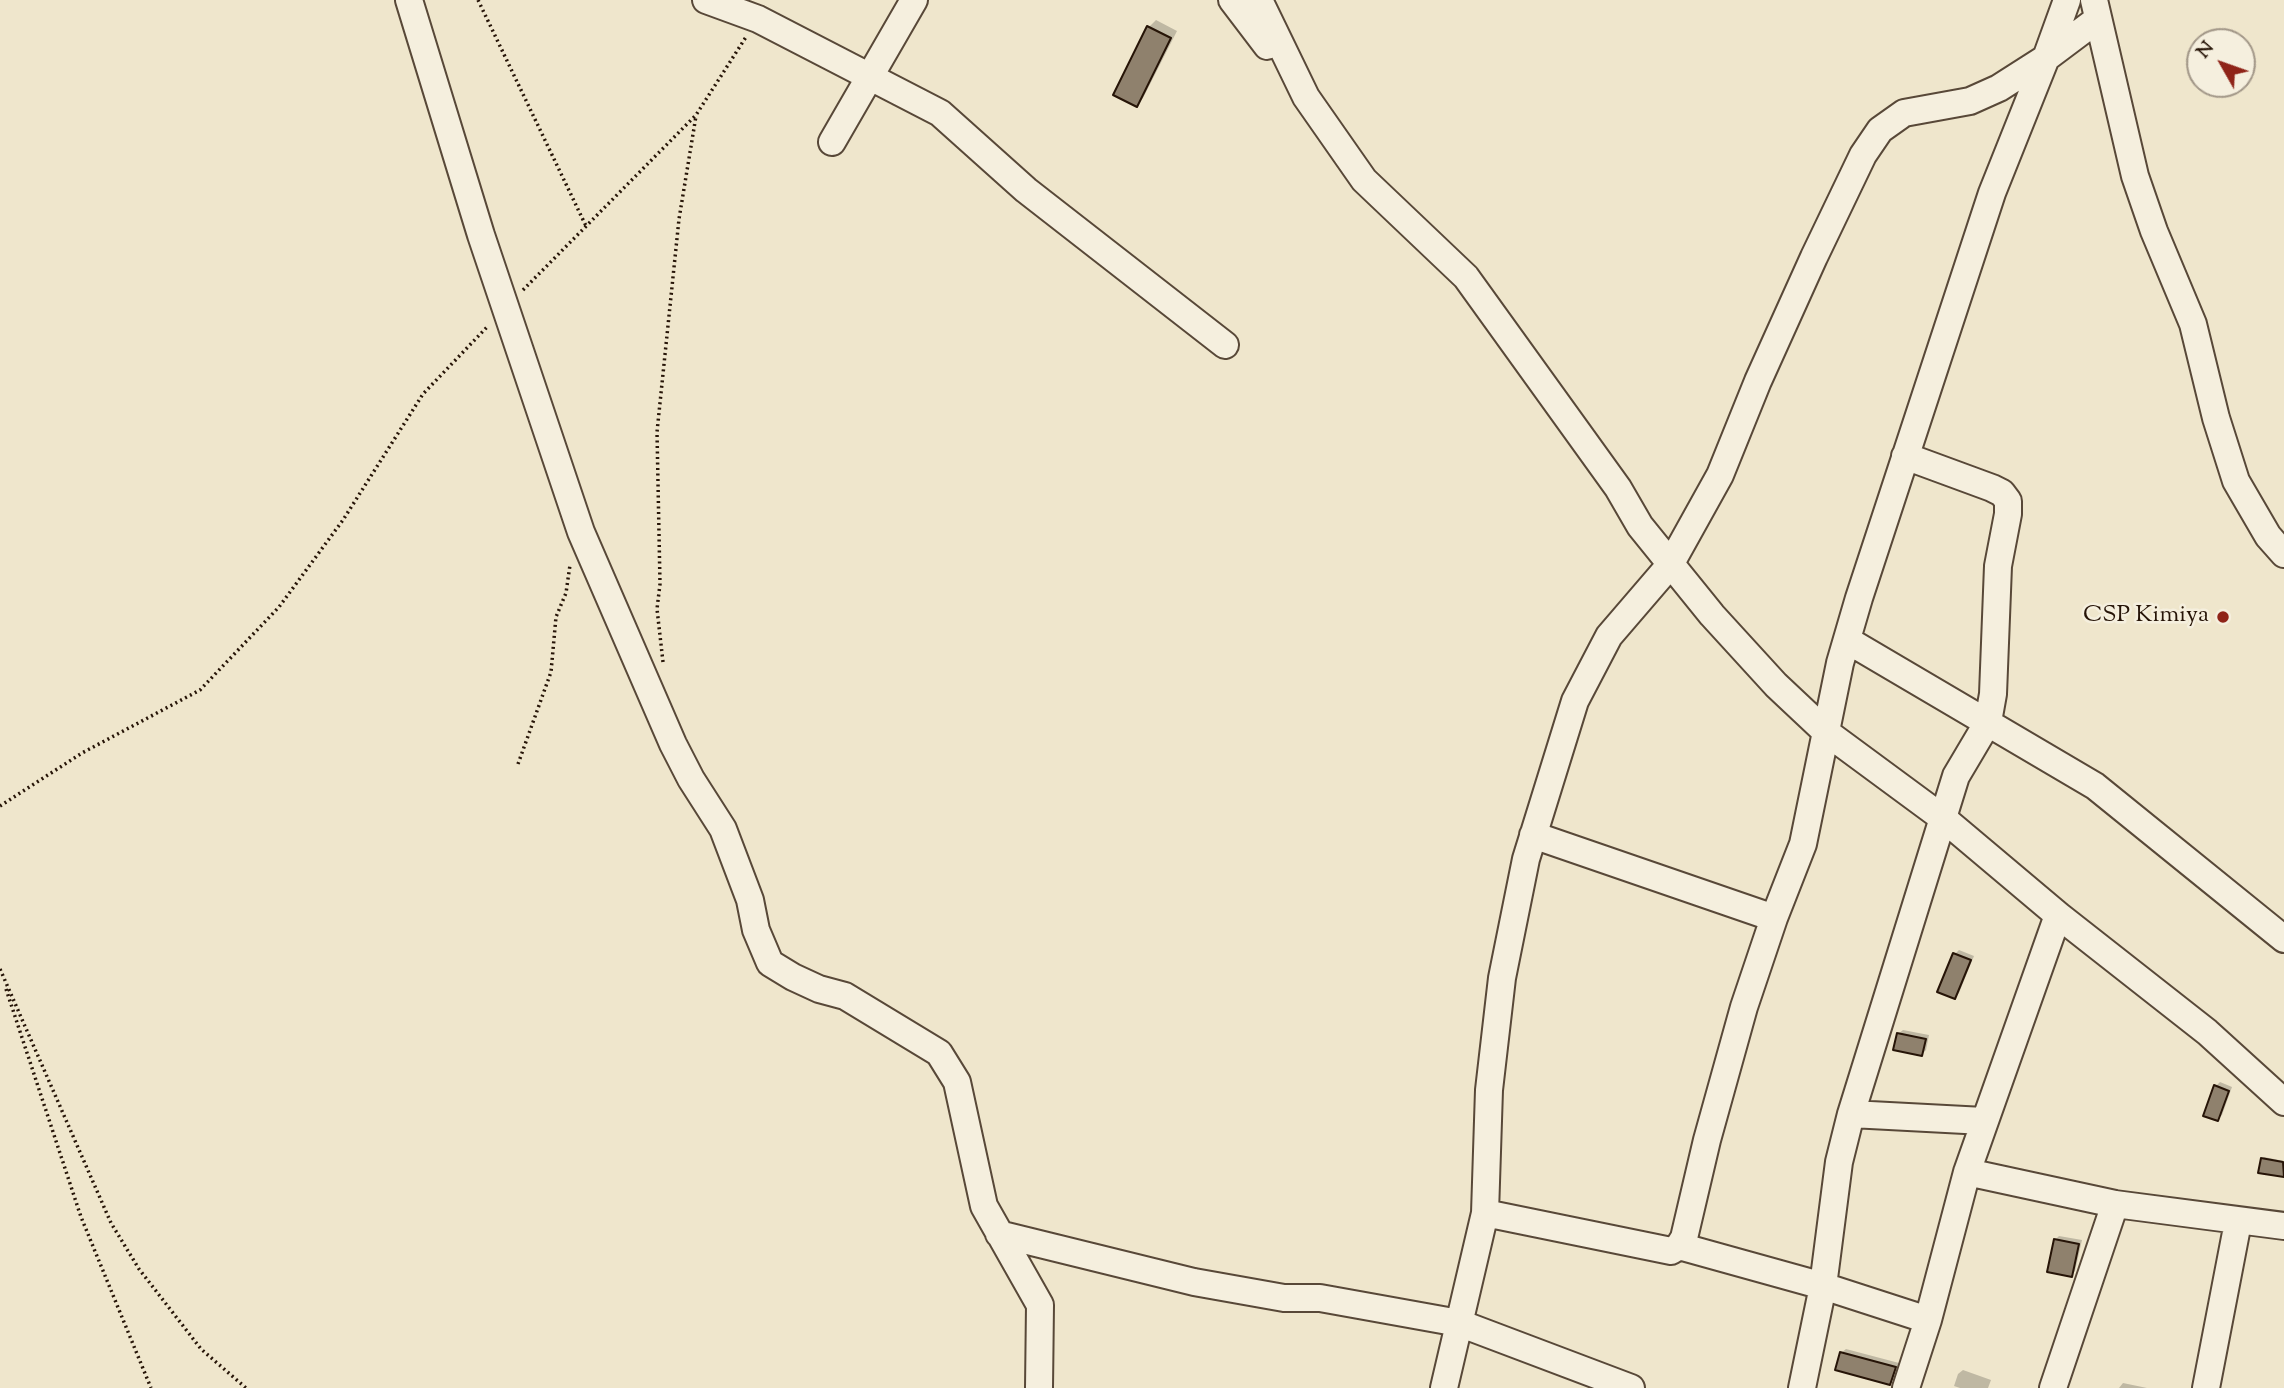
<!DOCTYPE html>
<style>
body{margin:0}
#map{position:relative;width:2284px;height:1388px;overflow:hidden;background:#efe6cc;font-family:"Sorts Mill Goudy",serif}
canvas{display:block}
.north{position:absolute;left:2186px;top:28px;width:70px;height:70px;box-sizing:border-box;background:#f5efde;border:2px solid #a29788;border-radius:50%;rotate:310deg;font-size:19px;font-weight:700;line-height:28px;text-align:center;color:#261407}
.north::after{content:'';display:block;margin:auto;width:24px;height:32px;background:#8f2418;clip-path:polygon(50% 0,100% 100%,50% 72%,0 100%)}
</style>
<div id="map">
<canvas width="2284" height="1388"></canvas>
<div class="north">N</div>
</div>
<script>
const ctx = document.querySelector('canvas').getContext('2d');
ctx.lineJoin = 'round';
function fill(path, color) { ctx.fillStyle = color; ctx.fill(path, 'evenodd'); }
const poly = rows => new Path2D(rows.map(r => 'M' + r).join(''));
function strokePath(path, color, width, dash) { ctx.strokeStyle = color; ctx.lineWidth = width; ctx.lineCap = dash ? 'butt' : 'round'; ctx.setLineDash(dash || []); ctx.stroke(path); }
function label(font, color, halo, rows, align = 'center') {
  ctx.font = font + ' "Sorts Mill Goudy",serif'; ctx.lineWidth = 5; ctx.setLineDash([]); ctx.textBaseline = 'middle'; ctx.strokeStyle = halo; ctx.fillStyle = color; for (const [text, x, y, turn = 0] of rows) {
    ctx.save(); ctx.translate(x, y); ctx.rotate((+turn || 0) * Math.PI / 180); ctx.textAlign = isNaN(turn) ? turn : align; if (halo) ctx.strokeText(text, 0, 0); ctx.fillText(text, 0, 0); ctx.restore();
  }
}
const shadow = poly([
 [1156,20,1177,31,1143,98,1137,105,1149,27],
 [1959,950,1974,956,1959,993,1955,997,1955,954],
 [1903,1030,1929,1035,1926,1050,1922,1054,1898,1034],
 [2220,1082,2232,1087,2222,1115,2218,1119,2216,1086],
 [2264,1157,2284,1161,2284,1174,2262,1159],
 [2059,1236,2082,1240,2075,1271,2071,1275,2055,1240],
 [1846,1349,1899,1363,1894,1379,1890,1383,1841,1353],
 [1963,1370,1991,1380,1988,1388,1960,1388,1954,1386,1958,1374],
 [2123,1383,2147,1388,2119,1388]
]);
const building = poly([
 [1147,26,1171,38,1137,107,1113,95,1147,26],
 [1953,953,1971,960,1955,999,1937,992,1953,953],
 [1897,1033,1926,1039,1922,1056,1893,1050,1897,1033],
 [2214,1085,2229,1091,2218,1121,2203,1116,2214,1085],
 [2261,1158,2283,1162,2284,1177,2258,1173,2261,1158],
 [2054,1239,2079,1244,2072,1277,2047,1272,2054,1239],
 [1840,1352,1896,1367,1890,1385,1835,1370,1840,1352]
]);
const path = poly([
 [478,0,586,226],
 [523,290,696,115,746,37],
 [663,662,657,609,660,584,657,432,679,219,696,116],
 [518,764,551,672,556,617,566,593,570,565],
 [0,806,82,753,200,690,279,607,343,520,423,394,488,326],
 [0,969,111,1223,139,1269,201,1349,246,1388],
 [6,989,81,1217,151,1388]
]);
const minor = poly([
 [409,0,481,235,581,532,673,744,691,779,723,829,750,900,756,930,770,963,793,977,819,989,845,996,939,1053,957,1082,984,1206,1040,1305,1039,1388],
 [706,0,758,19,940,113,1026,190,1225,345],
 [1232,0,1267,46],
 [1259,0,1306,97,1364,180,1466,277,1618,488,1640,526,1712,615,1776,685,1826,732,1944,819,2058,915,2207,1032,2284,1102],
 [2067,0,2046,58,1992,193,1859,598,1840,663,1803,844,1774,918,1744,1007,1707,1140,1684,1238,1679,1246,1671,1251,1485,1213,1489,1090,1502,978,1526,859,1575,701,1609,636,1670,565,1720,475,1758,381,1814,257,1863,155,1880,130,1904,113,1970,101,1999,88,2046,58,2098,19],
 [2094,0,2135,176,2154,231,2193,324,2216,418,2236,481,2268,536,2284,554],
 [832,142,914,0],
 [1847,640,2095,786,2284,939],
 [1533,835,1774,918],
 [1851,1114,1984,1121],
 [1967,1172,2115,1204,2284,1226],
 [999,1234,1194,1282,1284,1298,1320,1298,1459,1323,1631,1388],
 [1679,1246,1823,1286,1928,1320],
 [1444,1388,1485,1213],
 [1802,1388,1823,1286,1839,1162,1851,1114,1956,776,1988,722,1993,694,1998,566,2008,514,2008,501,2002,493,1992,488,1905,456],
 [1906,1388,1928,1320,1967,1172,2058,915],
 [2053,1388,2115,1204],
 [2206,1388,2238,1222]
]);
const markers = [
 [2223,617,7,"#8f2418"]
];
const poiNames = [
 ["CSP Kimiya",2209,617]
];
fill(shadow, '#0003');
fill(building, '#8f816d');
strokePath(building, '#261407', 2);
strokePath(minor, '#584838', 30);
strokePath(path, '#261407', 3.5, [2, 3.5]);
strokePath(minor, '#f5efde', 26);
for (const [x, y, r, color] of markers) { const dot = new Path2D(); dot.arc(x, y, r, 0, 2 * Math.PI); ctx.fillStyle = color; ctx.fill(dot); strokePath(dot, '#f5efde', 2.5); }
label('24px', '#261407', '#f5efde', poiNames, 'right');
</script>
